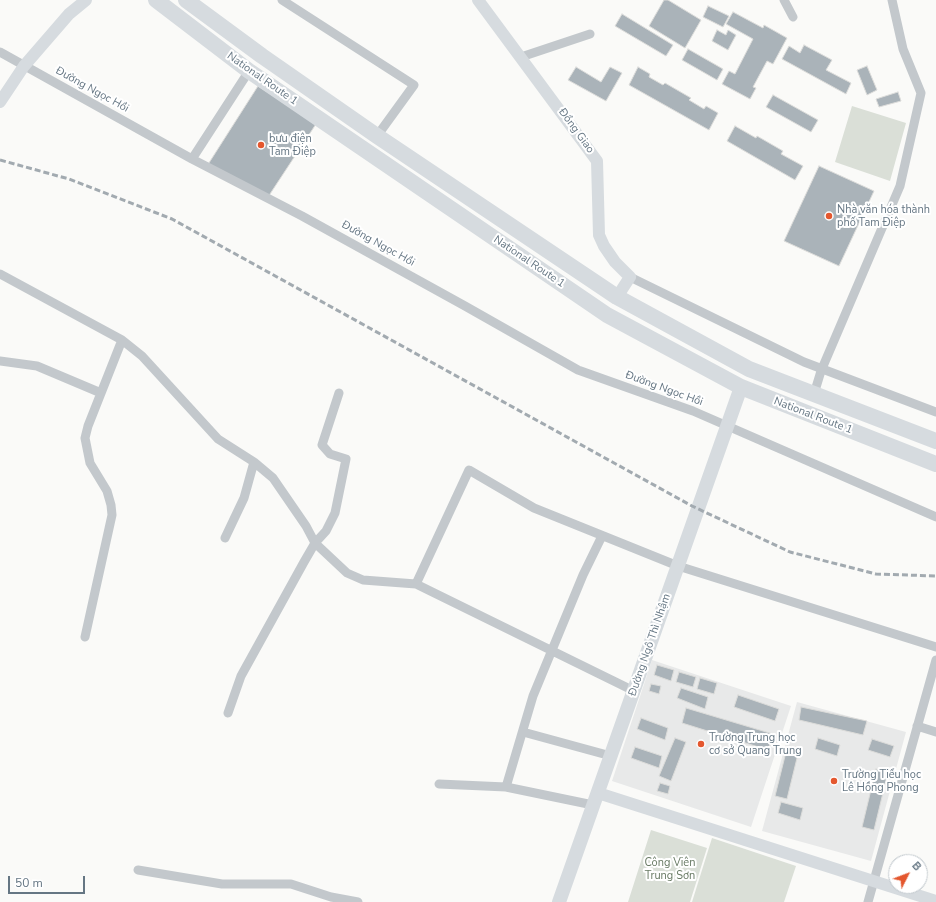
<!DOCTYPE html>
<meta charset="utf-8">
<style>
body{margin:0}
#map{position:relative;width:936px;height:902px;overflow:hidden;background:#fafaf8;font-family:"Nunito Sans",sans-serif}
canvas{display:block}
.north{position:absolute;left:888px;top:854px;width:40px;height:40px;box-sizing:border-box;background:#fff;border:1px solid #c1c8cd;border-radius:50%;rotate:48deg;font-size:11px;font-weight:700;line-height:16px;text-align:center;color:#657683}
.north::after{content:'';display:block;margin:auto;width:14px;height:18px;background:#e4572e;clip-path:polygon(50% 0,100% 100%,50% 72%,0 100%)}
.scale{position:absolute;left:8px;top:876px;width:77px;height:18px;box-sizing:border-box;border:2px solid #657683;border-top:0;padding-left:5px;font-size:12px;line-height:14px;white-space:nowrap;color:#657683;-webkit-text-stroke:3px #fff;paint-order:stroke}
</style>
<div id="map">
<canvas width="936" height="902"></canvas>
<div class="north">B</div>
<div class="scale">50 m</div>
</div>
<script>
const ctx = document.querySelector('canvas').getContext('2d');
ctx.lineJoin = 'round';
function fill(path, color) { ctx.fillStyle = color; ctx.fill(path, 'evenodd'); }
const poly = rows => new Path2D(rows.map(r => 'M' + r).join(''));
function strokePath(path, color, width, dash) { ctx.strokeStyle = color; ctx.lineWidth = width; ctx.lineCap = dash ? 'butt' : 'round'; ctx.setLineDash(dash || []); ctx.stroke(path); }
function label(font, color, halo, rows, align = 'center') {
  ctx.font = font + ' "Nunito Sans",sans-serif'; ctx.lineWidth = 4; ctx.setLineDash([]); ctx.textBaseline = 'middle'; ctx.strokeStyle = halo; ctx.fillStyle = color; for (const [text, x, y, turn = 0] of rows) {
    ctx.save(); ctx.translate(x, y); ctx.rotate((+turn || 0) * Math.PI / 180); ctx.textAlign = isNaN(turn) ? turn : align; if (halo) ctx.strokeText(text, 0, 0); ctx.fillText(text, 0, 0); ctx.restore();
  }
}
const built = poly([
 [652,660,791,706,751,827,612,781],
 [797,702,906,732,871,861,762,831]
]);
const green = poly([
 [852,106,906,123,890,181,835,162],
 [651,830,707,848,690,902,628,902],
 [712,838,796,866,784,902,692,902]
]);
const building = poly([
 [664,0,668,0,701,20,685,48,649,26,664,0],
 [708,6,729,16,723,27,703,17,708,6],
 [733,12,763,28,764,25,787,38,773,64,767,61,753,87,756,88,750,99,722,84,729,71,735,74,753,39,726,24,733,12],
 [622,14,673,45,666,56,615,26,622,14],
 [717,30,726,35,728,30,736,35,728,50,712,41,717,30],
 [804,45,832,60,826,70,851,83,846,94,782,59,789,46,800,53,804,45],
 [688,49,723,69,717,80,682,60,688,49],
 [867,66,877,90,867,95,857,70,867,66],
 [576,67,601,82,610,67,622,73,606,101,568,80,576,67],
 [638,67,650,74,649,77,663,85,665,83,691,98,689,100,704,109,706,106,718,113,709,130,629,85,638,67],
 [258,86,316,124,268,197,207,166,258,86],
 [898,92,901,101,879,107,876,99,898,92],
 [773,95,818,120,811,132,766,107,773,95],
 [735,126,756,138,757,136,783,151,781,154,803,166,795,180,727,141,735,126],
 [819,166,874,191,839,266,784,241,819,166],
 [657,665,674,670,671,681,654,675,657,665],
 [679,672,696,677,693,687,676,682,679,672],
 [700,678,717,683,714,694,697,689,700,678],
 [651,684,661,686,659,694,649,691,651,684],
 [681,688,708,697,705,709,677,698,681,688],
 [738,695,779,709,775,721,734,707,738,695],
 [801,707,867,721,863,735,799,720,801,707],
 [686,708,773,734,768,750,682,723,686,708],
 [641,718,668,728,665,740,637,729,641,718],
 [675,738,686,742,671,781,659,776,675,738],
 [818,738,840,745,837,756,815,749,818,738],
 [872,739,894,746,890,757,868,750,872,739],
 [635,747,662,756,659,768,631,758,635,747],
 [786,752,798,754,787,799,775,796,786,752],
 [876,769,888,772,874,830,862,827,876,769],
 [660,783,670,786,668,794,657,791,660,783],
 [781,802,803,808,800,820,778,813,781,802]
]);
const street = poly([
 [282,0,414,85,377,136],
 [784,0,793,17],
 [0,52,192,159,302,216,465,306,578,370,693,411,936,517],
 [521,57,590,34],
 [192,159,249,71],
 [0,274,122,340,142,356,218,439,254,462,273,478,306,526,315,543,347,573,363,580,416,584,634,691],
 [630,277,804,362,936,412],
 [0,361,37,366,101,393],
 [814,394,821,371,900,186,921,93,903,49,892,0],
 [225,538,244,498,254,462],
 [416,584,469,470,534,508,678,566,936,647],
 [85,637,112,515,111,505,107,491,90,463,85,438,88,426,122,340],
 [228,713,241,676,304,562,315,543,326,531,335,513,346,459,330,454,322,445,339,393],
 [917,726,936,732],
 [523,732,611,756],
 [439,784,506,787,593,805],
 [506,787,533,696,583,575,602,536],
 [138,870,222,884,291,884,331,897,358,902],
 [868,902,936,660]
]);
const secondary = poly([
 [478,0,597,161,599,235,604,246,615,262,630,277,617,297],
 [0,102,24,66,69,14,86,0],
 [598,793,936,901]
]);
const primary = poly([
 [559,902,741,387]
]);
const highway = poly([
 [156,0,249,71,607,315,741,387,936,464],
 [186,0,262,56,377,136,617,297,749,369,936,441]
]);
const rail = poly([
 [0,160,69,179,172,219,692,506,790,552,876,574,936,576]
]);
const markers = [
 [261,145,4,"#e4572e"],
 [829,216,4,"#e4572e"],
 [701,744,4,"#e4572e"],
 [834,781,4,"#e4572e"]
];
const streetNames = [
 ["National Route 1",262,79,35],
 ["Đường Ngọc Hồi",92,90,29],
 ["Đồng Giao",576,131,54],
 ["Đường Ngọc Hồi",378,244,29],
 ["National Route 1",529,262,34],
 ["Đường Ngọc Hồi",664,389,20],
 ["National Route 1",813,416,21],
 ["Đường Ngô Thì Nhậm",650,645,-71]
];
const poiNames = [
 ["bưu điện",269,139],
 ["Tam Điệp",269,152],
 ["Nhà văn hóa thành",837,210],
 ["phố Tam Điệp",837,223],
 ["Trường Trung học",709,738],
 ["cơ sở Quang Trung",709,751],
 ["Trường Tiểu học",842,775],
 ["Lê Hồng Phong",842,788]
];
const parkNames = [
 ["Công Viên",670,863],
 ["Trung Sơn",670,876]
];
fill(built, '#e8e9e9');
fill(green, '#dadfd7');
fill(building, '#aab3b9');
strokePath(building, '#dcdcda', 1);
strokePath(street, '#c3c8cc', 9);
strokePath(secondary, '#d6dbdf', 12);
strokePath(primary, '#d6dbdf', 14);
strokePath(highway, '#d6dbdf', 16);
strokePath(rail, '#a2aab0', 3, [6, 3]);
for (const [x, y, r, color] of markers) { const dot = new Path2D(); dot.arc(x, y, r, 0, 2 * Math.PI); ctx.fillStyle = color; ctx.fill(dot); strokePath(dot, '#fff', 1.5); }
label('11px', '#657683', '#fff', streetNames);
label('11px', '#657683', '#fff', poiNames, 'left');
label('11px', '#687a64', '#fff', parkNames);
</script>
